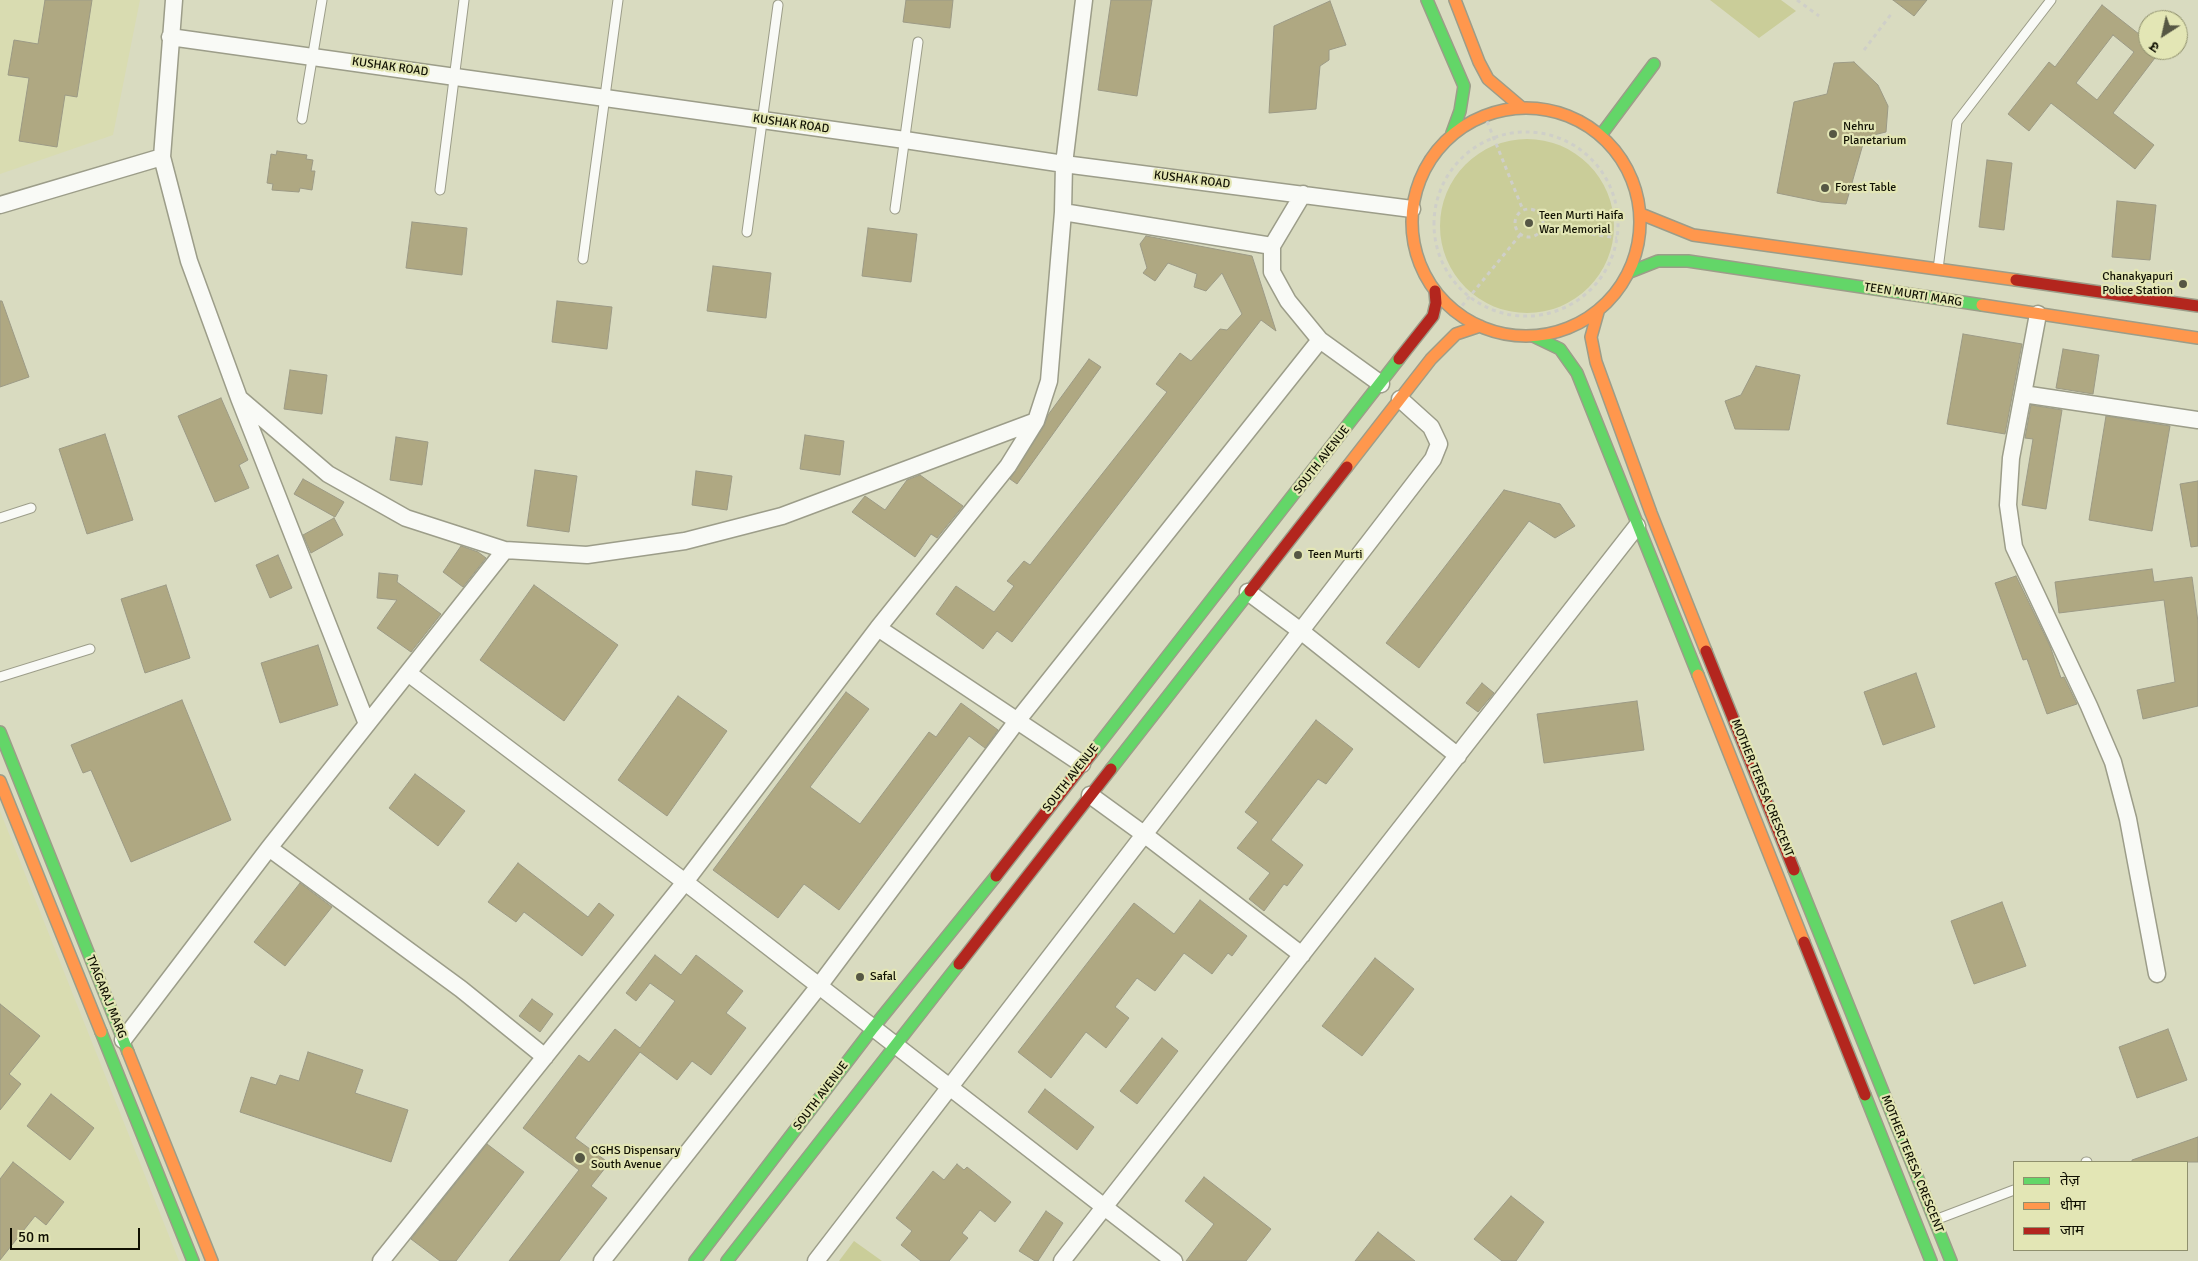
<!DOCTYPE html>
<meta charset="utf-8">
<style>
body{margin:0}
#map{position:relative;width:2198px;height:1261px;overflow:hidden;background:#d9dbc0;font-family:Signika,"Noto Sans Devanagari",sans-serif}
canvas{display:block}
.legend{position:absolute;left:2013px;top:1161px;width:175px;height:90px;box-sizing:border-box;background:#e3e6b5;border:1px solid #8f906d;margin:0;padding:6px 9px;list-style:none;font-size:15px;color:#101002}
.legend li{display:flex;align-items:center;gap:10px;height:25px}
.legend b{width:25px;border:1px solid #8f906d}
.north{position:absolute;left:2138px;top:10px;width:50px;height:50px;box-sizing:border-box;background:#e3e6b5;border:1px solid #8f906d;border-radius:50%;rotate:215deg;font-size:14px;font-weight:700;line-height:20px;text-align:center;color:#101002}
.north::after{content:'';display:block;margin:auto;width:18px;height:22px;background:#565744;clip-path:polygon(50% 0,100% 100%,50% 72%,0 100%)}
.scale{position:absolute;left:10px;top:1228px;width:130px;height:22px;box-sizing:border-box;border:2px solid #101002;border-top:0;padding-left:6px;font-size:15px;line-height:18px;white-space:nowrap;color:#101002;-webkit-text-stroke:4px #e3e6b5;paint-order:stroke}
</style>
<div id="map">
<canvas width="2198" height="1261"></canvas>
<ul class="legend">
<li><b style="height:6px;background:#63d668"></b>तेज़</li>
<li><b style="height:6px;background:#ff974d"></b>धीमा</li>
<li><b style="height:6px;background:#b3261e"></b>जाम</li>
</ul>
<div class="north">उ</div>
<div class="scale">50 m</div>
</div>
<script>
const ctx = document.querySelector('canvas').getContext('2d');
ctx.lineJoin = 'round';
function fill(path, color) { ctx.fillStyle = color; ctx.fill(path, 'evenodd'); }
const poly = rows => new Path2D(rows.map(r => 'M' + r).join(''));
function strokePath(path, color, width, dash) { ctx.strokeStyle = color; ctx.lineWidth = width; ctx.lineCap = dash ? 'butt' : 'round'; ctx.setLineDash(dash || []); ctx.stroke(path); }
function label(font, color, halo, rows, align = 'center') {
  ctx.font = font + ' Signika,sans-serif'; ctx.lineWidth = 4.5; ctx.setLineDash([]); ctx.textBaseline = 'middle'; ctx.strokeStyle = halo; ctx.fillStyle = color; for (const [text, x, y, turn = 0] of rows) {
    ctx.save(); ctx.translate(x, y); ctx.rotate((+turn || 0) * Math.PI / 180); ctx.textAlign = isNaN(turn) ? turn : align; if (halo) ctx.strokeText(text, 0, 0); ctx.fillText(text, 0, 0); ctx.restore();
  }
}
const built = poly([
 [0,0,140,0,113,135,0,174],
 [0,811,179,1261,0,1261]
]);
const green = poly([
 [1710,0,1781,0,1796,11,1759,38],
 '1440 226a87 87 0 1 1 174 0a87 87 0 1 1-174 0Z',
 [854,1241,882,1261,839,1261]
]);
const building = poly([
 [45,0,92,0,77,97,65,95,57,147,19,141,29,78,8,75,14,40,38,44,45,0],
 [906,0,953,0,950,28,903,22,906,0],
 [1111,0,1152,0,1137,96,1098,90,1111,0],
 [1893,0,1927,0,1914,16,1893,0],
 [1330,1,1346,45,1329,50,1329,60,1320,66,1316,109,1269,113,1274,26,1330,1],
 [2102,5,2144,38,2148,33,2148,50,2161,50,2113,113,2154,145,2135,169,2051,103,2029,131,2008,114,2049,62,2055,67,2102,5],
 [2113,35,2134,52,2097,100,2076,83,2113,35],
 [1854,62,1878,85,1888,106,1886,132,1865,137,1846,204,1821,202,1777,193,1794,102,1827,94,1834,63,1854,62],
 [277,151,307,155,306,159,313,160,311,171,315,171,312,190,300,188,299,192,272,190,273,184,267,183,271,154,276,155,277,151],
 [1987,160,2012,163,2004,230,1979,227,1987,160],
 [2117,201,2156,205,2150,260,2112,257,2117,201],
 [412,222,467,228,462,275,406,268,412,222],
 [868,228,917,234,911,282,862,276,868,228],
 [1146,236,1252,256,1276,331,1261,320,1012,642,997,631,983,649,936,614,956,586,994,612,1014,586,1007,581,1024,561,1030,565,1167,392,1156,384,1180,353,1191,361,1220,329,1227,330,1242,314,1222,273,1206,291,1194,287,1197,274,1168,263,1155,281,1143,273,1147,268,1140,244,1146,236],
 [713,266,771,273,766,318,707,311,713,266],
 [0,301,2,301,29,377,0,387,0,301],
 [557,301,612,307,607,349,552,342,557,301],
 [1963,334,2022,344,2005,434,1947,424,1963,334],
 [2063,349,2099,355,2093,394,2056,388,2063,349],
 [1089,359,1101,367,1017,484,1010,479,1044,426,1048,415,1089,359],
 [1756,366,1800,375,1789,430,1735,429,1725,401,1741,395,1756,366],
 [290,370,327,375,322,414,284,409,290,370],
 [221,398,248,460,239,465,249,488,215,502,178,416,221,398],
 [2031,405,2062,410,2046,509,2022,505,2033,439,2025,438,2031,405],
 [2106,416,2170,426,2152,531,2089,520,2106,416],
 [105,434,133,520,87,534,59,449,105,434],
 [805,435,844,441,840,475,800,469,805,435],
 [396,437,428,442,422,485,390,480,396,437],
 [535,470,577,476,569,532,527,526,535,470],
 [696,471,732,476,727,510,692,505,696,471],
 [920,475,963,506,937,538,931,534,915,557,852,512,865,496,885,510,907,480,920,475],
 [303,479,344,502,335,517,294,494,303,479],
 [2198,481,2198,546,2191,547,2180,484,2198,481],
 [1504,490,1560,504,1575,526,1555,538,1529,521,1419,668,1386,643,1504,490],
 [334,518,343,535,311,553,303,535,334,518],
 [461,546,478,552,486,558,463,587,443,572,461,546],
 [278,555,292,588,270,598,256,565,278,555],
 [2152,569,2154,582,2192,577,2198,622,2198,706,2143,719,2137,690,2175,682,2164,600,2059,613,2055,582,2152,569],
 [379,573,398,575,397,582,441,614,411,652,377,628,397,600,377,598,379,573],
 [2016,576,2050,646,2061,678,2064,677,2077,704,2047,714,2027,659,2023,660,1995,583,2016,576],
 [166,585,190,658,145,673,121,599,166,585],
 [534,585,618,645,564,721,480,660,534,585],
 [318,645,338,705,280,723,261,663,318,645],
 [1916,673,1935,727,1883,745,1864,692,1916,673],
 [1482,683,1494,693,1478,712,1466,703,1482,683],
 [846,692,869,709,810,787,860,824,929,732,936,737,961,703,998,730,985,748,969,736,839,910,804,884,778,918,713,870,846,692],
 [678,696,727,731,667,816,618,780,678,696],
 [182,700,231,820,131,862,91,770,83,773,71,745,182,700],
 [1637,701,1644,750,1544,763,1537,714,1637,701],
 [1316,720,1353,749,1326,784,1318,779,1271,840,1303,865,1287,886,1284,884,1264,911,1249,899,1270,873,1237,848,1258,822,1245,812,1316,720],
 [415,774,465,811,438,846,389,808,415,774],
 [518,863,588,917,599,903,614,915,582,956,524,912,516,922,488,902,518,863],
 [300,883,332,907,285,966,254,942,300,883],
 [1200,900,1247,936,1232,956,1228,953,1212,974,1184,953,1155,991,1137,978,1115,1007,1129,1018,1106,1048,1086,1032,1051,1078,1018,1052,1134,903,1174,934,1200,900],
 [2002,902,2026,966,1974,984,1951,921,2002,902],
 [655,955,681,975,696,955,743,991,726,1013,746,1028,711,1075,692,1061,677,1080,640,1052,575,1138,609,1163,591,1186,607,1198,559,1261,509,1261,579,1170,523,1128,579,1055,589,1062,615,1029,640,1048,675,1001,650,983,636,1001,626,993,655,955],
 [1375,958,1414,989,1362,1056,1322,1026,1375,958],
 [532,999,553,1014,540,1032,519,1016,532,999],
 [0,1004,40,1036,9,1074,21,1084,0,1110,0,1004],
 [2168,1029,2187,1080,2137,1098,2119,1047,2168,1029],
 [1162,1038,1178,1051,1137,1104,1120,1091,1162,1038],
 [308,1052,363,1070,355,1093,408,1110,391,1162,240,1112,251,1077,276,1085,280,1075,299,1081,308,1052],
 [1045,1089,1094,1127,1077,1150,1028,1112,1045,1089],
 [51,1094,94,1128,70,1160,27,1126,51,1094],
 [2198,1137,2198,1162,2132,1162,2132,1160,2198,1137],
 [487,1144,524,1172,456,1261,440,1261,411,1239,487,1144],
 [13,1162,64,1202,46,1225,35,1216,0,1260,0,1179,13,1162],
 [957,1164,964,1170,967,1167,1011,1202,995,1222,980,1210,962,1233,968,1238,949,1261,921,1261,901,1245,912,1231,896,1218,933,1171,944,1180,957,1164],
 [1204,1177,1271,1229,1246,1261,1186,1261,1214,1224,1185,1201,1204,1177],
 [1511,1196,1544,1222,1516,1261,1502,1261,1474,1239,1511,1196],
 [1046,1211,1063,1223,1038,1261,1035,1261,1019,1251,1046,1211],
 [1378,1232,1415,1261,1355,1261,1378,1232]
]);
const path = poly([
 [1797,0,1819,16],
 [1864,50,1892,13],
 [1484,114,1523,210],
 '1434 224a92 92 0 1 1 184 0a92 92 0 1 1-184 0Z',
 '1515 223a14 14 0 1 1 28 0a14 14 0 1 1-28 0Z',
 [1544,227,1617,238],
 [1457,312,1520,235]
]);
const lane = poly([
 [302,119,322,0],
 [440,190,464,0],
 [895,209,918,42],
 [747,232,778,5],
 [583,259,618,0],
 [1938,269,1957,122,2051,0],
 [0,518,31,508],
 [0,677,90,649],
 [2086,1162,2087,1162],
 [1935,1220,2014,1190]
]);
const street = poly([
 [174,0,162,157,189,261,239,398,367,724],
 [170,37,905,140,1064,164,1412,209],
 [1303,194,1272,246,1272,272,1288,301,1320,340],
 [0,205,162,157],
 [1063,212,1272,246],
 [2038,314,2011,458,2008,505,2014,547,2089,706,2113,762,2128,819,2157,974],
 [2023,394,2198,420],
 [239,398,328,474,406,518,505,550,587,555,685,541,782,516,1036,421],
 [1248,592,1302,632,1458,756],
 [878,628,1082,764],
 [408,673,685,882,1174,1261],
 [1090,795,1145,835,1302,955],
 [269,848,461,989,545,1057],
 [123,1040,269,848,505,550],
 [381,1261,685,882,878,628,1008,466,1036,421,1049,381,1063,212,1064,164,1084,0],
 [602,1261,819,986,1017,721,1320,340,1381,384],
 [816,1261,1433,459,1439,444,1431,427,1400,399],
 [1062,1261,1637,526]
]);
const fast = poly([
 [1427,0,1464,86,1460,111,1452,133],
 [1601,135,1654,64],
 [1630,272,1658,261,1688,261,1982,305],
 [1533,336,1560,349,1577,373,1698,675],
 [0,732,128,1052],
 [1092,753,1399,359],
 [1111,769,1250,591],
 [1794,870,1951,1261],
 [101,1032,193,1261],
 [1865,1095,1931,1261],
 [695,1261,873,1028,996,876],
 [727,1261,959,964]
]);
const slow = poly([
 [1455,0,1479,62,1488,79,1521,107],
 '1412 222a114 114 0 1 1 228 0a114 114 0 1 1-228 0Z',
 [1641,214,1693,235,2016,280],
 [1982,305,2198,338],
 [1598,312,1591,337,1596,362,1651,513,1706,651],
 [1347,467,1431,359,1456,334,1480,326],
 [1698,675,1804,942],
 [0,781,101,1032],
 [128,1052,212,1261]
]);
const jam = poly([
 [2016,280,2198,306],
 [1399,359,1433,316,1436,303,1435,291],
 [1250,591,1347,467],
 [1706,651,1794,870],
 [996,876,1092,753],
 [1804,942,1865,1095],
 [959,964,1111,769]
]);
const markers = [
 [1833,134,5,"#565744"],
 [1825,188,5,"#565744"],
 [1529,223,5,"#565744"],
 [2183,284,5,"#565744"],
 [1298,555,5,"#565744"],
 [860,977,5,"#565744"],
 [580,1158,6,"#565744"]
];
const streetNames = [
 ["KUSHAK ROAD",390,67,8],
 ["KUSHAK ROAD",791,124,8],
 ["KUSHAK ROAD",1192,180,7],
 ["TEEN MURTI MARG",1913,295,9],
 ["SOUTH AVENUE",1322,460,-52],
 ["SOUTH AVENUE",1071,778,-52],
 ["MOTHER TERESA CRESCENT",1762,788,68],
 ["TYAGARAJ MARG",106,997,68],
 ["SOUTH AVENUE",821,1096,-53],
 ["MOTHER TERESA CRESCENT",1912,1164,68]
];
const poiNames = [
 ["Nehru",1843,127],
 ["Planetarium",1843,141],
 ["Forest Table",1835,188],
 ["Teen Murti Haifa",1539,216],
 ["War Memorial",1539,230],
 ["Chanakyapuri",2173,277,"right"],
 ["Police Station",2173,291,"right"],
 ["Teen Murti",1308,555],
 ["Safal",870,977],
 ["CGHS Dispensary",591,1151],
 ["South Avenue",591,1165]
];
fill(built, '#d9dcb1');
fill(green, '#cacd99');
fill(building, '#afa882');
strokePath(building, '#9c9a85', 1);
strokePath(lane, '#9c9d89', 11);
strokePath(street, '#9c9d89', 19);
strokePath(fast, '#9c9d89', 14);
strokePath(slow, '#9c9d89', 14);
strokePath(jam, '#9c9d89', 14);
strokePath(path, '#cfcfc8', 3, [4, 4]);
strokePath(lane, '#f9faf6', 9);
strokePath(street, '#f9faf6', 16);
strokePath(fast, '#63d668', 11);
strokePath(slow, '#ff974d', 11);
strokePath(jam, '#b3261e', 11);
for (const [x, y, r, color] of markers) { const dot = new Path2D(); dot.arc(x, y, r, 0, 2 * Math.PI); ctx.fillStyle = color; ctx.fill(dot); strokePath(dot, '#e3e6b5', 2); }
label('12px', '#101002', '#e3e6b5', streetNames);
label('12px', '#101002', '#e3e6b5', poiNames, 'left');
</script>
